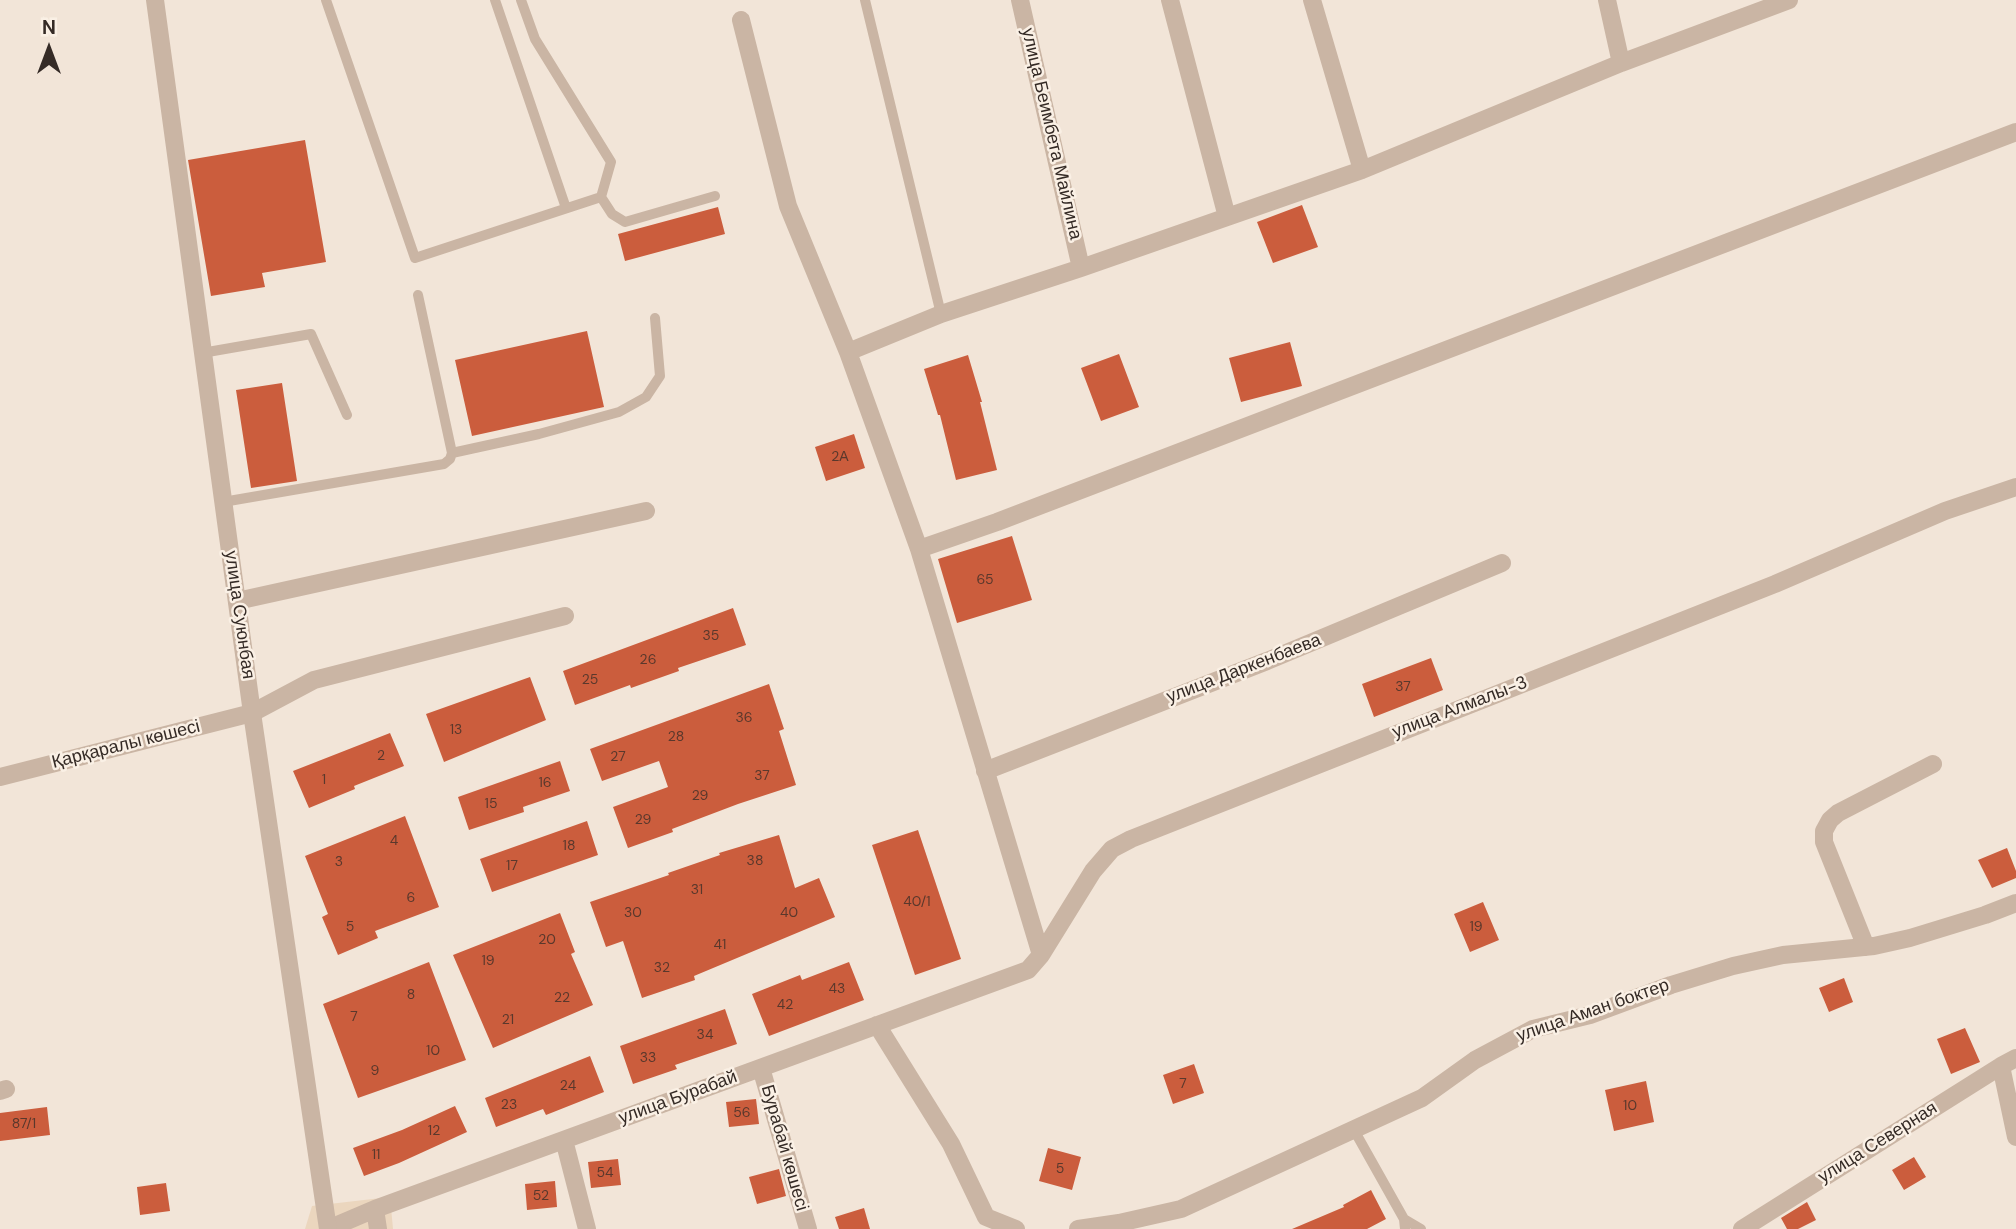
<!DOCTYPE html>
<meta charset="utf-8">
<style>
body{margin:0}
#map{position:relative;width:2016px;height:1229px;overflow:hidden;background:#f2e5d8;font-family:"DM Sans",sans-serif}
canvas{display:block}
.north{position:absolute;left:14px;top:14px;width:70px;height:70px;-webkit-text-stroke:5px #faf0e5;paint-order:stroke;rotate:0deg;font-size:19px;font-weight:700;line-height:28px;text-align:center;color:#352b26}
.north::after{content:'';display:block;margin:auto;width:24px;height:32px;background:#352b26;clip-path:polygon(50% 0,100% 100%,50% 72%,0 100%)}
</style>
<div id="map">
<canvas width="2016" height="1229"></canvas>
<div class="north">N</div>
</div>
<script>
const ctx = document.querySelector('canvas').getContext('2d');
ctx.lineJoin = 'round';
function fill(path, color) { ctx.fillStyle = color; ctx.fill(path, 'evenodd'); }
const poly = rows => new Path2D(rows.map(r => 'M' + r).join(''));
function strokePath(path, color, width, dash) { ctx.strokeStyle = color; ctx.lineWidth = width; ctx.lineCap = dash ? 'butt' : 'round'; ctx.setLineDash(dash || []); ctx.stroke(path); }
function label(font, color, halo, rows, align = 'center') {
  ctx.font = font + ' "DM Sans",sans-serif'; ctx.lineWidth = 5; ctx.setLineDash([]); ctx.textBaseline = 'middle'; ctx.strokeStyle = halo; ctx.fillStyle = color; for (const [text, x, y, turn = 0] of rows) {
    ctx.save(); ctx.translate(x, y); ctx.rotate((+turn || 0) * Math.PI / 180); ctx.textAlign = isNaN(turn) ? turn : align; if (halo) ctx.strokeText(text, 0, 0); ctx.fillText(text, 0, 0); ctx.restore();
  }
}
const plaza = poly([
 [390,1197,393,1229,305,1229,312,1206]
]);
const building = poly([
 [305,140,326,262,262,273,265,287,211,296,188,160],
 [1302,205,1318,247,1273,263,1257,222],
 [718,207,725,234,625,261,618,234],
 [587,331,604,407,472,436,455,360],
 [1290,342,1302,386,1241,402,1229,358],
 [1119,354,1139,407,1101,421,1081,368],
 [968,355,982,402,980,402,997,470,956,480,940,415,938,415,924,369],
 [282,383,297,481,251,488,236,390],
 [854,434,865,468,826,481,815,447],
 [1012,536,1032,600,957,623,938,559],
 [733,608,746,645,678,668,679,671,631,688,630,685,575,705,563,671],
 [1431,658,1443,690,1374,717,1362,684],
 [530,677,546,720,444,762,426,714],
 [769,684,784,729,779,731,796,785,738,804,672,829,673,832,628,848,613,807,668,787,659,761,602,781,590,749],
 [390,733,404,766,354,786,355,789,309,808,293,771],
 [560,761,570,791,523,807,524,812,469,830,458,797],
 [405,816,439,907,375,931,378,938,338,955,322,917,328,914,305,856],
 [587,821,598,855,492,892,480,859],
 [918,830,961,959,915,975,872,845],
 [779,835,795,888,819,878,835,917,694,976,695,980,642,998,623,941,606,947,590,902,669,875,668,873,720,855,719,853],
 [2007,848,2016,871,2016,878,1992,888,1978,860],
 [1483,902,1499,940,1470,952,1454,914],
 [560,913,575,952,571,954,593,1005,493,1048,453,955],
 [429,962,466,1060,358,1098,323,1004],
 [849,962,864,1000,769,1036,752,994,800,975,802,980],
 [1844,978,1853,1002,1829,1012,1819,988],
 [725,1009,737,1044,675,1065,677,1069,633,1084,620,1046],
 [1965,1028,1980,1062,1951,1074,1937,1039],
 [590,1056,604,1092,546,1115,543,1109,496,1127,485,1098],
 [1194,1064,1204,1093,1173,1104,1163,1075],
 [1646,1081,1654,1122,1614,1131,1605,1090],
 [756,1099,759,1124,729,1127,726,1102],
 [455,1106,467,1132,399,1163,364,1176,353,1148,402,1130],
 [47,1107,50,1135,0,1141,0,1113],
 [1048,1148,1081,1157,1072,1190,1039,1181],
 [1914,1157,1926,1177,1904,1190,1892,1170],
 [618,1159,621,1185,591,1188,588,1162],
 [779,1169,786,1196,757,1204,749,1177],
 [555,1181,557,1207,527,1210,525,1184],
 [166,1183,170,1211,140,1215,137,1187],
 [1371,1190,1386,1219,1367,1229,1292,1229,1344,1207,1343,1205],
 [1807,1202,1816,1220,1798,1229,1787,1229,1781,1218],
 [864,1208,870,1229,839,1229,835,1217]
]);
const service = poly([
 [326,0,415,258,601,197,611,162,535,39,521,0],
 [495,0,566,208],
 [865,0,941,314],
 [601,197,612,214,625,222,715,196],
 [202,353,311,334,347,415],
 [452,453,539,434,619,412,646,397,660,376,655,318],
 [223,502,444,464,450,459,452,453,418,295],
 [1354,1130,1404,1219,1405,1229],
 [1404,1219,1421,1229]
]);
const minor = poly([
 [1020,0,1081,268],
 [1170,0,1227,217],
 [1312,0,1362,170],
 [1607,0,1621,63],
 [741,20,788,206,848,352],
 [919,549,997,522,2016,132],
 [237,601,646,511],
 [252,713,314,680,565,616],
 [985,771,1267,661,1502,563],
 [1866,947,1824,842,1824,831,1830,820,1838,813,1933,764],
 [1041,955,919,549,848,352,941,314,1081,268,1362,170,1621,63,1789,0],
 [877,1025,951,1144,986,1217,1016,1229],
 [2001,1066,2016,1137],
 [761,1068,808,1229],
 [0,1091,6,1089],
 [564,1140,587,1229],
 [375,1209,378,1229],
 [328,1229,375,1209,1028,970,1041,955,1093,871,1112,849,1131,839,1775,584,1945,511,2016,487],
 [1078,1229,1119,1223,1181,1209,1422,1098,1475,1060,1533,1029,1590,1015,1671,985,1733,966,1783,955,1874,946,1910,938,1985,915,2016,903],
 [1742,1229,2001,1066,2016,1058]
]);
const tertiary = poly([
 [155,0,252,713,328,1229],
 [0,777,252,713]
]);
const numberNames = [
 ["2А",840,457],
 ["65",985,580],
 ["35",711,636],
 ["26",648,660],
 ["25",590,680],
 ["37",1403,687],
 ["36",744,718],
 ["13",456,730],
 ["28",676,737],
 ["2",381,756],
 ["27",618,757],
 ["37",762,776],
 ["1",324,780],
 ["16",545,783],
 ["29",700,796],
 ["15",491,804],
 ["29",643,820],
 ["4",394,841],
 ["18",569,846],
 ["38",755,861],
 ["3",339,862],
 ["17",512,866],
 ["31",697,890],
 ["6",411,898],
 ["40/1",917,902],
 ["30",633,913],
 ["40",789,913],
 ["5",350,927],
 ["19",1476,927],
 ["20",547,940],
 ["41",720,945],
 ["19",488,961],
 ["32",662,968],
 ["43",837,989],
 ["8",411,995],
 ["22",562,998],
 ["42",785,1005],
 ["7",354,1017],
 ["21",508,1020],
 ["34",705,1035],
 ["10",433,1051],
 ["33",648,1058],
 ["9",375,1071],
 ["7",1183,1084],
 ["24",568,1086],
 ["23",509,1105],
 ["10",1630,1106],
 ["56",742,1113],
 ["87/1",24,1124],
 ["12",434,1131],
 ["11",376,1155],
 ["5",1060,1169],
 ["54",605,1173],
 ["52",541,1196]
];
const streetNames = [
 ["улица Беимбета Майлина",1051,134,77],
 ["улица Суюнбая",239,615,82],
 ["улица Даркенбаева",1244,669,-21],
 ["улица Алмалы-3",1460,708,-21],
 ["Қарқаралы көшесі",126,745,-14],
 ["улица Аман боктер",1593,1011,-19],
 ["улица Бурабай",678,1098,-20],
 ["улица Северная",1878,1143,-32],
 ["Бурабай көшесі",784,1148,74]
];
fill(plaza, '#ebd6be');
fill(building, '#cb5d3d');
strokePath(service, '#cab5a4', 10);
strokePath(minor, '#cab5a4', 18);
strokePath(tertiary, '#cab5a4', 18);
label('14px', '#5a382c', null, numberNames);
label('18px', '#352b26', '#faf0e5', streetNames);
</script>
